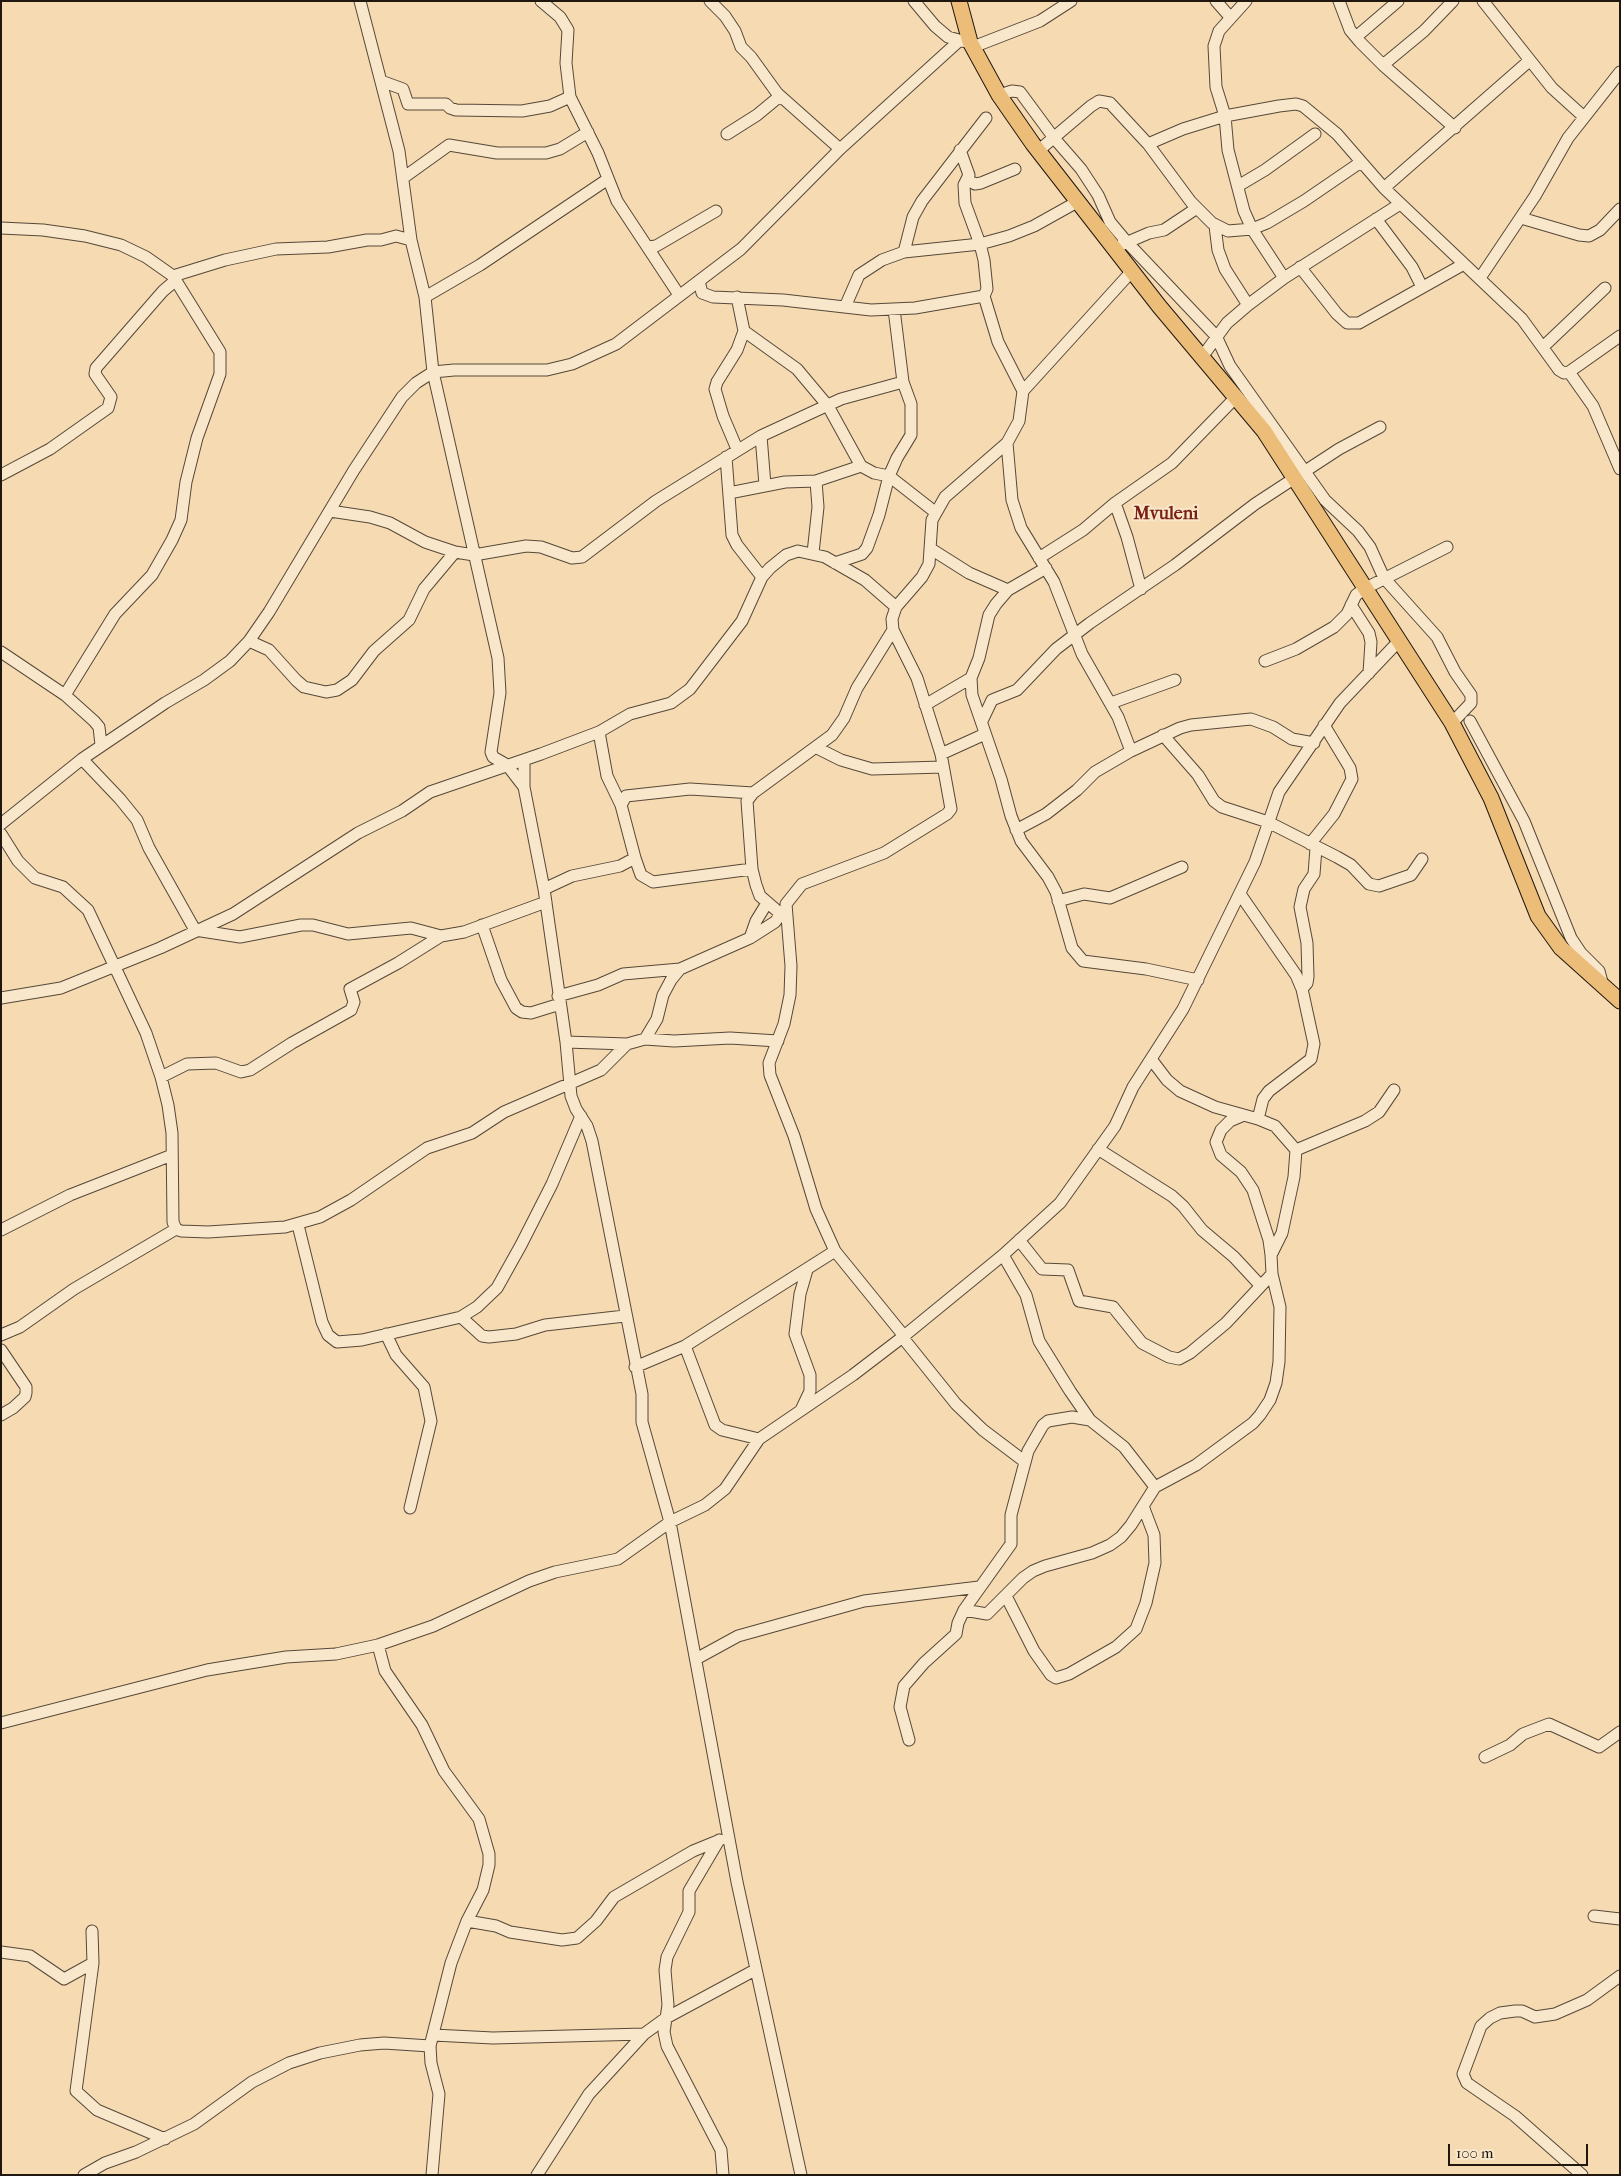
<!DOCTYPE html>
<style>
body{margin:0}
#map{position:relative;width:1621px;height:2176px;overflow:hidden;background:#f6dab1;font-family:"IM FELL French Canon",serif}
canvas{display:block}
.frame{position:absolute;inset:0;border:2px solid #20170f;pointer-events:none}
.scale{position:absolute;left:1448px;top:2144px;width:140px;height:22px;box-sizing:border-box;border:2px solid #20170f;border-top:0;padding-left:6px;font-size:15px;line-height:18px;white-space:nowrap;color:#20170f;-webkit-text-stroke:4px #f9e7cc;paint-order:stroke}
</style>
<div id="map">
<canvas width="1621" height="2176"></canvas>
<div class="frame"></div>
<div class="scale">100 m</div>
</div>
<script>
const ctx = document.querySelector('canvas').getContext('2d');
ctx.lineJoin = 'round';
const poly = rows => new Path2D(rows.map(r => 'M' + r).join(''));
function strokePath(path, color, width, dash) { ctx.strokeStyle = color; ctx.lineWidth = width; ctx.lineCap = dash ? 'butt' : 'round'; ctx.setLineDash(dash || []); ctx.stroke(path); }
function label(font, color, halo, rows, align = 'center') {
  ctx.font = font + ' "IM FELL French Canon",serif'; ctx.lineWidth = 4; ctx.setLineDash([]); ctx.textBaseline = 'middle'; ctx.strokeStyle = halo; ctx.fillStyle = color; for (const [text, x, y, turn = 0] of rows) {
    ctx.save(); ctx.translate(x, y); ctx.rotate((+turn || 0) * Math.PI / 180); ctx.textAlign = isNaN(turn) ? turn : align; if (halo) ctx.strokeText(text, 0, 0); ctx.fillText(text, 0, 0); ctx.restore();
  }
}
const minor = poly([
 [360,1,399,151,411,240,425,297,433,372,498,658,500,693,491,752,493,757,507,765,524,787],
 [541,1,560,17,568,30,566,63,570,97,598,153,617,201,679,295],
 [710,1,725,16,735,31,741,47,751,57,777,93,840,149],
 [914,1,935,26,948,37,966,42],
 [1216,1,1230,17],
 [1246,1,1219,31,1214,46,1216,87,1225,116,1228,150,1244,211,1252,229,1284,278],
 [1339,1,1350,30,1360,42,1383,65,1455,128],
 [1483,1,1552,88,1584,117],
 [1356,37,1398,1],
 [973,47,1040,21,1071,1],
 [1383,65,1424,31,1453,1],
 [381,81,403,89,408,104,446,104,450,108,456,110,522,111,550,106,570,97],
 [999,95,1012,91,1020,92,1054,138,1081,169,1098,195,1110,222,1125,240,1216,336,1230,366,1325,500,1358,531,1370,547,1384,578,1437,637,1455,672,1471,695,1471,703,1452,723],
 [727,134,757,115,780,96],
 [1148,144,1183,129,1225,116,1279,106,1296,104,1303,106,1337,134,1384,188,1522,319,1559,370,1564,373,1569,372,1620,336],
 [1038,151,1091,106,1099,101,1110,103,1148,144,1191,202,1212,223,1228,231,1252,229,1267,223,1304,201,1361,162],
 [403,178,449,145,497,153,546,153,560,149,588,132],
 [968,180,975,184,981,183,1015,169],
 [1238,186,1265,170,1315,134],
 [1384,188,1529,61],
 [1521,218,1579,235,1589,236,1600,230,1620,209],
 [1376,219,1412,267,1422,287],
 [1215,226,1218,250,1225,269,1248,305],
 [1,228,43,230,85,236,121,245,146,257,173,276,220,352,220,374,197,438,186,482,181,520,172,540,152,575,115,614,65,695],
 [1121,245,1149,233,1164,230,1197,208],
 [648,247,656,246,716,211],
 [904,252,913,217,922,201,986,118],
 [1300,267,1337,314,1347,323,1359,323,1464,264],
 [173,276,225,260,276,249,328,247,367,240,381,240,396,236,411,240],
 [1480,278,1535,196,1568,138,1620,72],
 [699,281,702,293,713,297,783,300,871,310,915,308,984,296,987,289,984,260,980,244,965,203,964,185,969,175,960,150],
 [984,296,998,342,1023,391],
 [425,297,480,265,608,179],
 [845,307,859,275,882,260,904,252,980,244,1009,236,1034,226,1077,202],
 [744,331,797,369,828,406,861,466,874,473,889,476,935,512],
 [1543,347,1605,288],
 [1202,357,1227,323,1248,305,1284,278,1400,204],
 [1569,372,1593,406,1620,469],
 [761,436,765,485],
 [1007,443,1012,500,1021,528,1054,582,1082,654,1118,717,1131,751],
 [737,449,723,416,715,389,717,382,737,350,744,331,737,297],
 [726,457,732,535,737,545,762,577],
 [1,475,50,449,108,408,111,397,95,374,96,368,163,291,176,280],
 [729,493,785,482,816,481,861,466],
 [1115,503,1127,537,1141,589],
 [330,511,370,517,390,523,425,542,455,552,474,555,526,546,541,547,572,558,582,557,656,501,761,436,841,399,903,382],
 [931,549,969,573,1008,590],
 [813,553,818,507,816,481],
 [1039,558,1083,530,1115,503,1172,463,1237,396],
 [835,563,862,554,867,548,879,515,889,476,897,458,911,435,911,404,903,382,894,309],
 [1046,568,1008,590,996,604,989,615,979,658,971,678,972,695,1001,779,1011,816,1021,841,1048,877,1056,892,1072,948,1083,961,1146,969,1198,980],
 [1351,605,1369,633,1371,642,1369,673],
 [249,641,269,650,296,680,304,687,326,692,337,690,352,680,374,651,409,620,424,589,455,552],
 [1,652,65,695,94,721,99,727,101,745],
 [1265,661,1296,649,1334,627,1347,614,1356,595,1364,589,1447,547],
 [1111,703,1175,680],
 [925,705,971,678],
 [982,721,992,700,1017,690,1056,649,1090,623,1175,565,1255,504,1339,449,1380,427],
 [1470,721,1524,821,1571,938,1581,953,1599,971,1603,986],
 [599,732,607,776,621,805],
 [1163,735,1198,775,1214,801,1222,807,1268,822,1337,857,1351,865,1369,884,1379,886,1411,875,1422,859],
 [817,748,841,760,872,769,943,767],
 [941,754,985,734],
 [82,759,120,799,137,820,149,848,195,930,240,937,301,925,313,925,348,934,411,928,441,936,464,932,546,902],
 [524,761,524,787,544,889,566,1042,571,1096,576,1109,587,1126,592,1141,642,1394,642,1422,670,1522,737,1882,801,2175],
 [1,824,82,759,165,703,204,680,230,661,249,641,269,612,354,470,402,397,416,383,433,372,454,370,547,370,572,364,616,344,741,249,840,149,959,41],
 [1016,830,1046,814,1077,790,1095,772,1131,751,1180,728,1191,725,1251,719,1273,727,1292,739,1314,743],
 [1,834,18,861,35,878,63,887,88,910,146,1033,161,1077,168,1105,172,1133,173,1222,176,1229,181,1231,208,1232,285,1227,320,1217,351,1200,427,1148,472,1133,504,1112,601,1070,627,1044,645,1039,674,1041,730,1038,778,1041],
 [1310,844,1334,814,1352,779,1350,768,1324,725],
 [635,858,641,875,653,882,752,869],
 [544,889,572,876,620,866,635,858,621,805,626,796,690,789,753,793],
 [1240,894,1296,975,1302,989,1314,1044,1311,1059,1269,1091,1263,1099,1258,1119],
 [1058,901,1084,894,1110,898,1182,867],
 [782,915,760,896,756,885,752,869,747,801,753,793,832,735,844,718,857,688,893,630],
 [482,925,501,980,516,1008,522,1012,531,1013,560,1004],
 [750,938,756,921,767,903],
 [1302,989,1307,983,1308,977,1307,943,1300,907,1304,889,1314,874,1316,848],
 [558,996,598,985,623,974,680,969],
 [1,998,61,988,160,948,233,914,358,833,402,811,430,792,541,754,599,732,630,714,671,703,690,689,742,621,762,577,770,568,786,555,798,551,825,557,865,580,896,607],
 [645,1039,657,1019,663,995,671,980,680,969,750,938,775,922,784,910],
 [566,1042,627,1044],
 [1151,1059,1167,1080,1180,1091,1215,1107,1258,1119,1275,1126,1296,1150],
 [161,1077,187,1064,216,1063,241,1072,250,1070,292,1043,351,1010,354,1002,350,989,398,963,441,936],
 [1244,1115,1230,1121,1221,1130,1216,1142,1221,1155,1241,1172,1253,1190,1269,1240,1271,1255],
 [1098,1149,1172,1196,1183,1206,1202,1230,1234,1257,1260,1285],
 [298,1225,322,1322,328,1335,337,1342,362,1340,461,1317,477,1307,497,1288,521,1245,552,1184,581,1116],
 [1,1230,70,1195,172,1155],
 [1019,1240,1042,1269,1068,1270,1079,1301,1113,1307,1142,1343,1169,1357,1179,1359,1190,1353,1226,1323,1272,1274],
 [1003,1255,1026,1295,1039,1341,1070,1391,1090,1420,1124,1447,1155,1487],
 [461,1317,482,1336,489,1337,516,1334,545,1325,625,1316],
 [386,1334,396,1355,424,1387,431,1421,410,1508],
 [1,1335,20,1327,74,1289,176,1229],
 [904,1336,835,1251,816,1209,794,1136,770,1075,769,1063,784,1024,790,995,791,966,786,904,802,884,884,853,947,814,951,809,941,754,917,678,893,630,892,619,896,607,922,577,929,564,932,520,945,497,1007,443,1019,421,1023,391,1132,271],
 [903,1338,956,1404,983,1430,1024,1461],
 [685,1346,715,1425,722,1430,759,1439],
 [1,1350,26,1387,26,1393,25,1397,13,1408,1,1415],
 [635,1367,685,1346,835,1251],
 [801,1410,810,1391,810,1375,795,1334,800,1294,807,1270],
 [1006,1596,1034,1651,1051,1675,1056,1678,1069,1674,1116,1647,1136,1629,1146,1603,1155,1563,1154,1535,1143,1506],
 [964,1610,987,1614,1023,1578,1033,1571,1045,1566,1092,1553,1110,1545,1121,1537,1131,1525,1155,1487,1196,1465,1253,1423,1260,1415,1270,1400,1276,1383,1279,1362,1280,1307,1272,1274,1271,1255,1282,1233,1294,1177,1296,1150,1365,1121,1379,1112,1394,1090],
 [378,1645,385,1671,422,1725,444,1771,479,1819,489,1854,489,1865,483,1890,467,1921,451,1963,430,2046,431,2063,439,2094,432,2175],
 [696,1659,738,1636,864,1601,979,1587],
 [1,1723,207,1670,286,1657,336,1654,378,1645,433,1626,529,1581,555,1572,618,1559,670,1522,705,1505,725,1489,759,1439,853,1375,904,1336,1003,1255,1060,1203,1115,1126,1133,1087,1183,1009,1255,862,1279,792,1340,703,1398,642],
 [909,1740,900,1707,904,1686,924,1663,956,1634,958,1623,964,1610,1011,1544,1011,1515,1028,1451,1043,1425,1048,1421,1072,1417,1090,1420],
 [1485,1757,1510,1745,1523,1734,1549,1724,1599,1747,1620,1732],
 [719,1840,689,1891,689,1912,667,1957,665,1970,668,2005,664,2032,667,2046,721,2150,723,2175],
 [1594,1916,1620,1919],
 [467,1921,496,1926,510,1932,562,1940,577,1938,596,1921,614,1897,693,1851,720,1840],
 [92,1931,93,1963,76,2091,97,2110,165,2139],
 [1,1952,30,1956,64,1979,93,1963],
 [433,2035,493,2038,644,2034],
 [84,2175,105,2163,136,2152,194,2124,252,2082,289,2063,320,2053,360,2045,384,2043,430,2046],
 [537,2175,589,2094,644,2034,666,2018,755,1970],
 [1582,2175,1515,2116,1467,2083,1463,2074,1481,2026,1490,2018,1500,2013,1515,2011,1522,2011,1535,2017,1555,2014,1587,2000,1620,1976]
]);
const major = poly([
 [959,1,970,42,999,95,1033,144,1159,306,1264,431,1452,723,1491,798,1538,916,1561,948,1620,1001]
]);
const quarterNames = [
 ["Mvuleni",1166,515]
];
strokePath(minor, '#564838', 13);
strokePath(major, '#20170f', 17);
strokePath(minor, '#f9e7cc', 11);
strokePath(major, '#ebbd78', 15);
label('bold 18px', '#7a1f14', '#f9e7cc', quarterNames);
</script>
